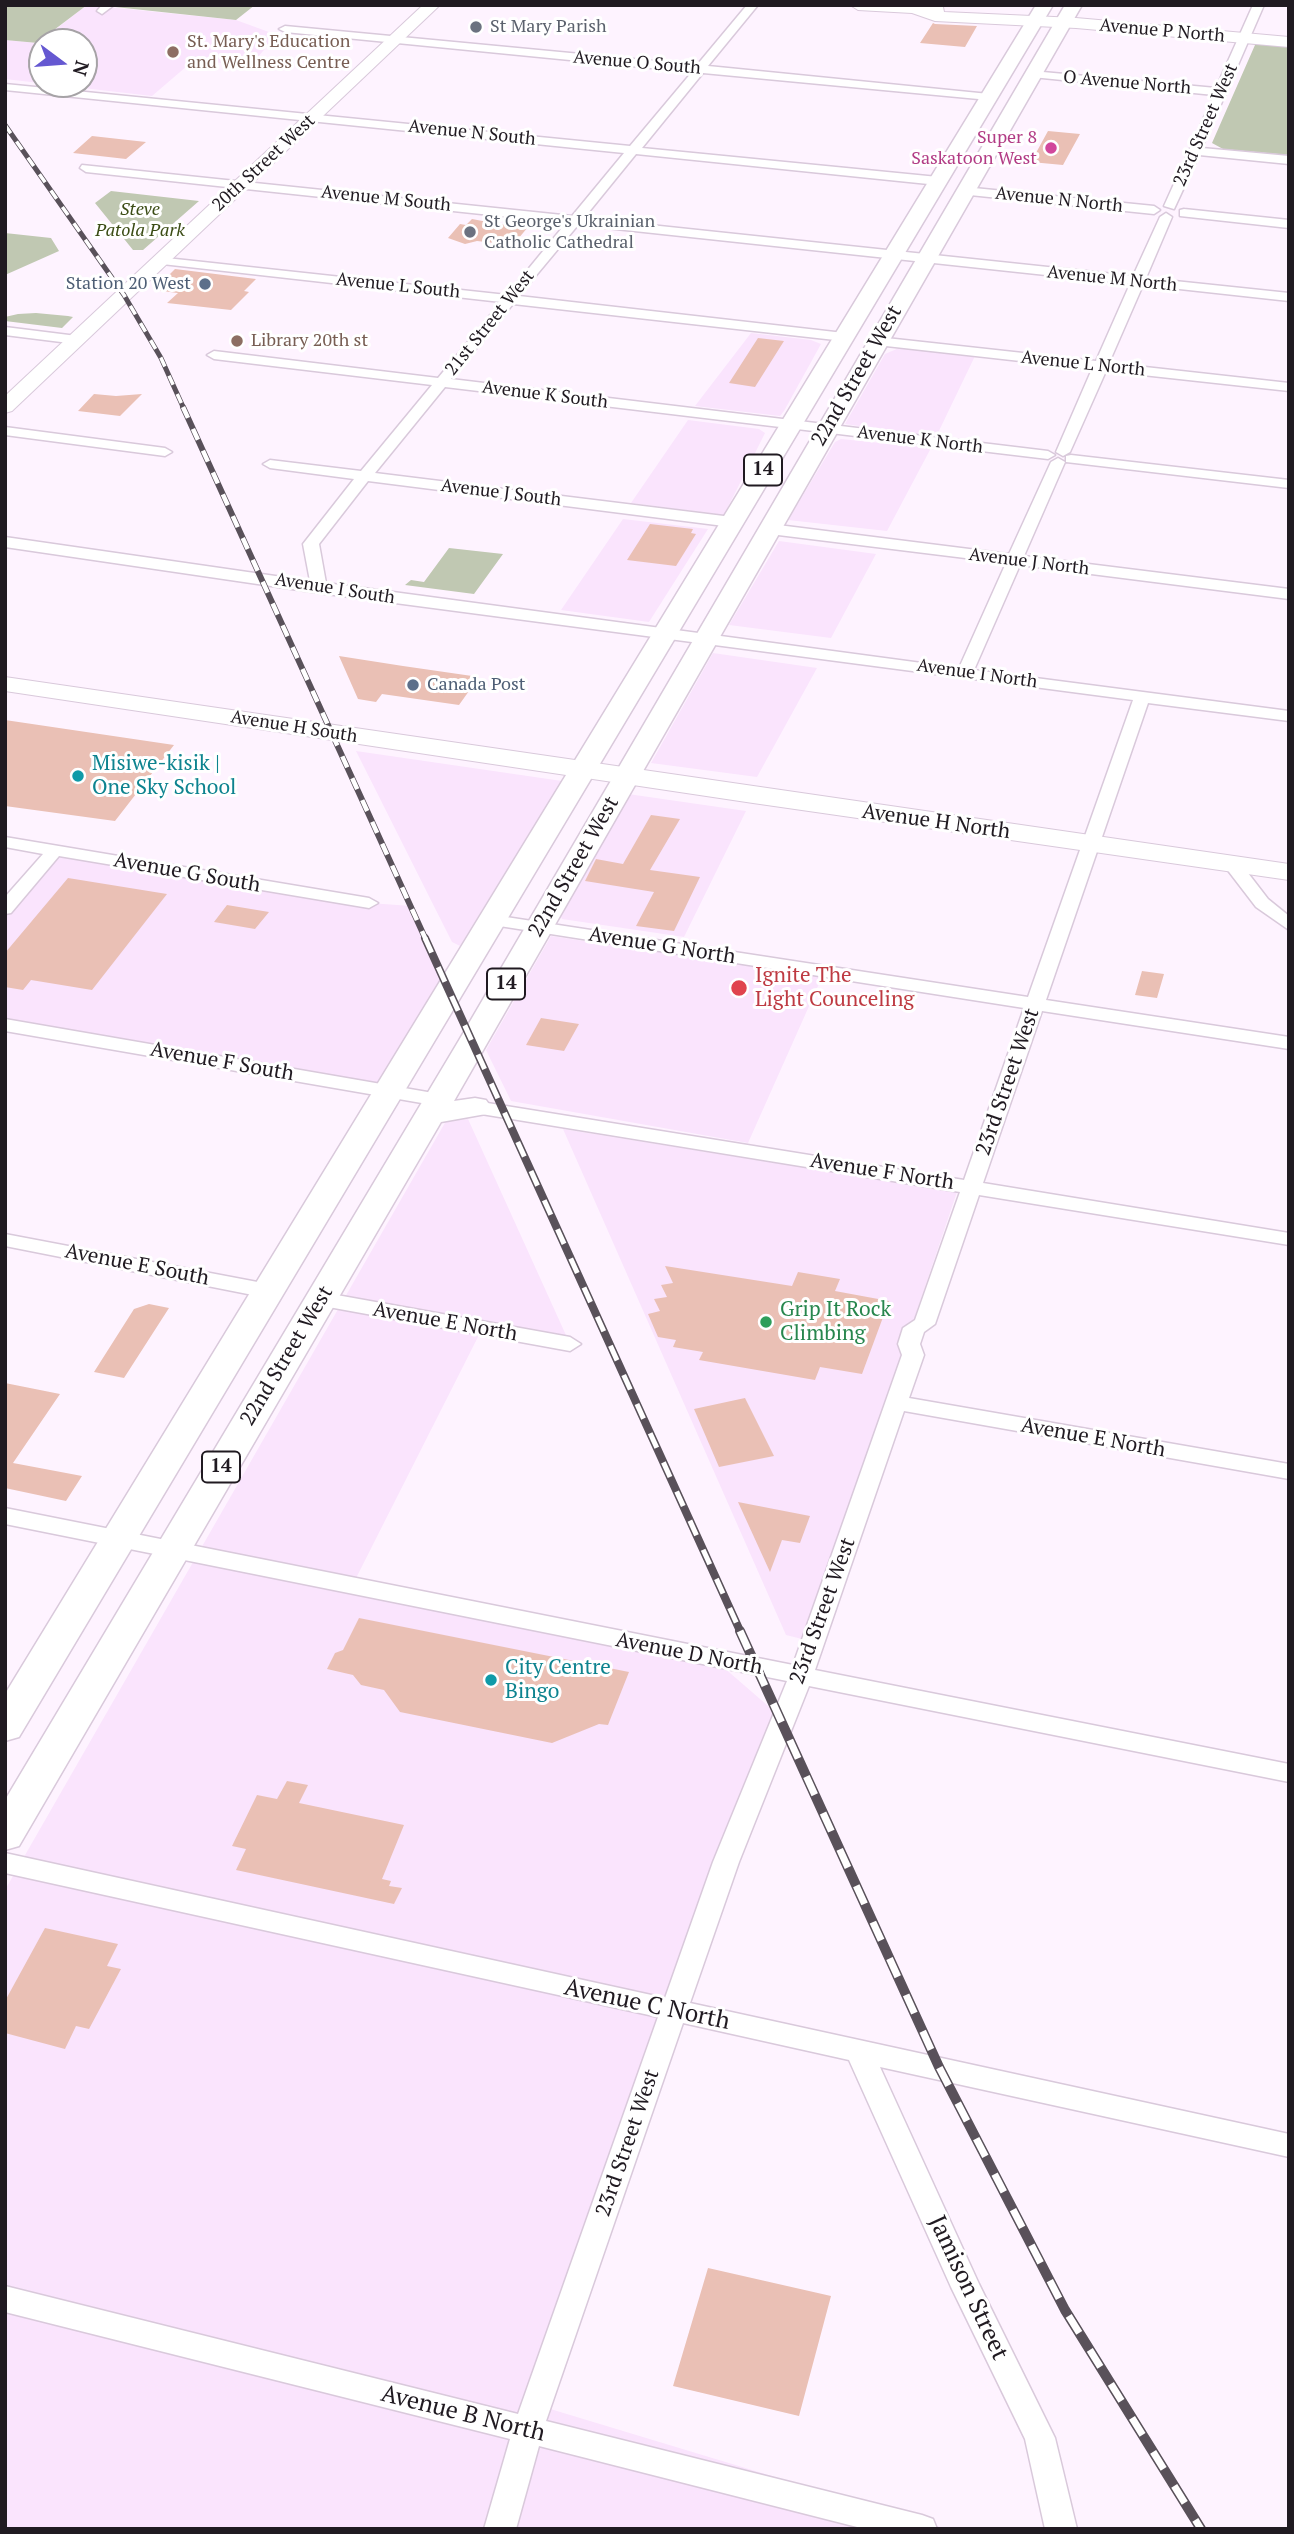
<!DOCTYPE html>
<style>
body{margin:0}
#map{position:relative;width:1294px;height:2534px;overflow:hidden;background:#fef3ff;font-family:"PT Serif",serif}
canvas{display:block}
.frame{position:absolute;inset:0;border:7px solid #201a21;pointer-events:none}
.north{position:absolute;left:28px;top:28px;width:70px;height:70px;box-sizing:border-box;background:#fff;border:2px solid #a6a3a6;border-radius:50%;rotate:106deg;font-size:19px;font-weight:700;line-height:28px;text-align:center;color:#201a21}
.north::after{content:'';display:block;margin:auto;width:24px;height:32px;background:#6558d1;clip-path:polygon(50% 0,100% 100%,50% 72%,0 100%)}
</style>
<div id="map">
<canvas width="1294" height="2534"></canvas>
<div class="frame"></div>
<div class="north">N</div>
</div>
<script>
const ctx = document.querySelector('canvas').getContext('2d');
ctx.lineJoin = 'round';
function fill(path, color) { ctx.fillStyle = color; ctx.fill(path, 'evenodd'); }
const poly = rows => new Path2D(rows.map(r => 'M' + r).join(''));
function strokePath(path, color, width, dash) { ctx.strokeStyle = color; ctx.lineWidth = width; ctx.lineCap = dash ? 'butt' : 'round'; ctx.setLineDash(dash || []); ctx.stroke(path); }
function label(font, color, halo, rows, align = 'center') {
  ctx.font = font + ' "PT Serif",serif'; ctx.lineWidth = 6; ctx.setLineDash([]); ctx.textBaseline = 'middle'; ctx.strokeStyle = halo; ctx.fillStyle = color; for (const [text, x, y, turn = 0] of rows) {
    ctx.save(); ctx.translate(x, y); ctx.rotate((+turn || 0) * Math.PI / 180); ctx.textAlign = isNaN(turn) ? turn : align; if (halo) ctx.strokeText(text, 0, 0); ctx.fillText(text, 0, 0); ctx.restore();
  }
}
const built = poly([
 [87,5,236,20,277,35,250,66,194,60,152,96,5,79,5,40,38,43],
 [42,42,84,42,84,84,42,84],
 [751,333,811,340,821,344,784,411,780,416,695,406],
 [899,348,975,356,936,437,845,424,885,354],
 [688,420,759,429,765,433,724,515,631,503],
 [841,439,931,448,887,531,788,520,835,442],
 [623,519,708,529,649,622,561,610],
 [779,541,876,554,831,638,729,625],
 [713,653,817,668,757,777,651,763],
 [356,751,562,781,460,946,452,942],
 [628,794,746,811,684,937,562,919,560,915],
 [55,850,369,903,411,906,448,992,387,1091,5,1025,5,909],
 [551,936,822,977,748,1143,511,1101,486,1050],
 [468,1119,570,1344,482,1329,352,1586,715,1660,782,1718,547,2408,947,2529,5,2529,5,1890,446,1121],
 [563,1129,957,1192,806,1640,786,1635]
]);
const green = poly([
 [5,5,87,5,50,33,70,36,62,42,38,43,5,40],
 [117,5,255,5,236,20,115,7],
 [1263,43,1289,46,1289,155,1223,149,1212,143,1255,45],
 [111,191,199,201,143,250,133,250,95,203],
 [5,233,51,238,59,251,5,275],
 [36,313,68,316,73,317,62,328,5,321,5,317,18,314],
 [449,548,503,554,474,594,405,585,411,580,424,582]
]);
const building = poly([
 [933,23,935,24,977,26,965,47,920,43],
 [1048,131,1080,134,1063,165,1031,162],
 [92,136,146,142,126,159,73,153],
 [472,219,493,223,528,227,513,245,477,241,465,244,448,238,460,224,466,225],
 [175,269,256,279,244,291,249,292,231,310,167,303,178,293,154,290],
 [758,338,784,341,755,387,729,383],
 [94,394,116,396,142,394,120,416,78,411],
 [650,524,693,529,691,533,696,534,676,566,627,560],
 [339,656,403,666,479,677,459,705,382,694,376,702,358,699],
 [5,720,174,745,115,821,5,806],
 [651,815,680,819,650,870,700,877,674,931,636,926,654,892,585,881,596,859,623,864],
 [68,878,167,894,92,990,31,980,23,990,5,987,5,953],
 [227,905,269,912,255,929,214,922],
 [1142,971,1164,974,1157,998,1135,995],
 [541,1018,579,1024,564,1051,526,1045],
 [665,1266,792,1286,798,1272,840,1279,835,1291,889,1301,862,1374,820,1367,815,1380,699,1360,703,1352,673,1347,676,1340,658,1337,648,1314,660,1311,654,1299,667,1297,661,1285,673,1283],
 [149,1304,169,1308,124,1378,94,1372,134,1309],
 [5,1383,60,1394,13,1463,82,1476,66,1501,5,1488],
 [745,1398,774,1456,719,1467,694,1409],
 [738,1502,810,1516,800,1543,782,1540,770,1572],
 [359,1618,629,1672,608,1725,599,1724,552,1743,400,1712,384,1690,361,1685,353,1675,327,1669,335,1653,343,1650],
 [287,1781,308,1785,299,1803,404,1825,382,1879,391,1881,389,1886,402,1888,394,1904,236,1870,246,1849,232,1846,257,1795,277,1799],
 [45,1928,118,1944,107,1966,121,1969,89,2029,76,2026,65,2049,5,2033,5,2001],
 [708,2268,831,2296,799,2416,673,2386]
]);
const street = poly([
 [102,5,114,5,102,14,97,11,102,5],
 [747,5,758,5,708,66,989,94,995,97,989,100,703,73,642,148,938,177,944,181,938,185,636,154,584,218,1133,276,1160,217,1166,213,1172,217,1146,278,1289,293,1289,301,1143,285,1109,363,1289,383,1289,391,1106,371,1070,452,1063,456,1056,452,1092,369,877,345,870,341,877,337,1096,361,1130,284,578,225,519,296,844,333,851,337,844,341,513,304,451,379,1048,451,1055,455,1048,459,445,387,375,473,732,517,740,522,732,527,368,481,319,544,326,583,959,668,1006,563,770,534,762,529,770,524,1009,554,1051,462,1058,458,1065,462,1024,556,1289,589,1289,599,1020,565,974,670,1289,711,1289,721,1148,703,1046,1000,1289,1037,1289,1049,1042,1011,983,1183,1289,1233,1289,1245,979,1195,935,1324,924,1332,920,1344,924,1355,909,1398,1289,1464,1289,1479,904,1411,815,1670,1289,1764,1289,1782,809,1686,739,1862,690,2003,1289,2134,1289,2157,880,2067,979,2284,1055,2438,1077,2529,1045,2529,1025,2439,951,2287,849,2060,683,2023,546,2421,922,2515,933,2519,937,2529,865,2529,539,2446,516,2529,484,2529,510,2439,5,2312,5,2286,518,2414,658,2017,5,1873,5,1853,665,1998,713,1862,787,1681,5,1524,5,1508,793,1665,902,1355,898,1344,903,1328,915,1320,960,1192,475,1113,465,1107,475,1101,964,1180,1024,1008,493,925,484,920,493,915,1028,997,1133,700,319,593,5,547,5,537,310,581,303,544,354,479,270,468,263,464,270,460,361,471,432,385,214,359,207,355,214,351,438,378,501,302,162,264,156,260,157,257,507,295,566,223,86,172,80,168,82,165,572,216,624,153,5,90,5,84,630,146,692,72,285,32,279,29,285,26,697,65,747,5],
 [1253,5,1264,5,1202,148,1289,156,1289,164,1199,155,1174,209,1164,206,1214,95,1032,77,1026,74,1032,71,1216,88,1253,5],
 [964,187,1154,206,1160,210,1154,214,960,194,958,191,964,187],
 [1184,209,1289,220,1289,228,1180,216,1180,210,1184,209],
 [5,327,77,336,84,340,77,344,5,335,5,327],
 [5,427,165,448,172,452,165,456,5,435,5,427],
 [1071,455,1289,480,1289,488,1066,462,1066,456,1071,455],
 [5,837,369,898,378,903,369,908,59,856,11,913,5,914,5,897,43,854,5,847,5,837],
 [1232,859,1238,860,1268,899,1289,916,1289,930,1256,907,1223,864,1232,859],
 [5,1019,439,1094,449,1100,439,1106,5,1031,5,1019],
 [5,1234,268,1284,279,1291,268,1298,5,1246,5,1234],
 [320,1292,570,1337,581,1344,570,1351,312,1304,309,1299,312,1294,320,1292]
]);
const secondary = poly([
 [423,5,440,5,12,411,5,413,5,396,423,5],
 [850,5,938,5,943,7,944,12,1076,18,1289,37,1289,47,1076,28,935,21,912,13,858,10,850,5],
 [5,677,1289,864,1289,880,753,803,5,691,5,677]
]);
const primary = poly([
 [1036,5,1053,5,19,1737,5,1741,5,1694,1036,5],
 [1065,5,1082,5,454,1101,475,1098,486,1100,491,1107,486,1114,441,1122,19,1846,5,1850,5,1800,458,1042,1065,5]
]);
const railFar3 = poly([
 [5,125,124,295,161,358,184,409]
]);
const railFar2 = poly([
 [183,407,426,940]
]);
const railFar1 = poly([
 [425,938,741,1633]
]);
const rail = poly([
 [740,1631,939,2067,1065,2310,1201,2529]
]);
const markers = [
 [476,27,7,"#6b7280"],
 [173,52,7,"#8d6e63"],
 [1051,148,7,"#d1479c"],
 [470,232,7,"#6b7280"],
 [205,284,7,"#5c6f8a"],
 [237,341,7,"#8d6e63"],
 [413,685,7,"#5c6f8a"],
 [78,776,7,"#0f9aa8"],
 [739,988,9,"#e0444e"],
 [766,1322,7,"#2e9e5b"],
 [491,1680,7,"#0f9aa8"]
];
const farWorshipnames = [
 ["St Mary Parish",490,27],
 ["St George's Ukrainian",484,222],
 ["Catholic Cathedral",484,243]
];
const farStreetnames = [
 ["Avenue P North",1162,31,5],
 ["Avenue O South",637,63,5],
 ["O Avenue North",1127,83,5],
 ["23rd Street West",1206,125,-66],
 ["Avenue N South",472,133,6],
 ["20th Street West",264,163,-43],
 ["Avenue M South",386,199,6],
 ["Avenue N North",1059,200,6],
 ["Avenue M North",1112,279,6],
 ["Avenue L South",398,286,6],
 ["21st Street West",490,323,-51],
 ["Avenue L North",1083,364,6],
 ["Avenue K South",545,395,7],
 ["Avenue K North",920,440,7],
 ["Avenue J South",501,493,7],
 ["Avenue J North",1029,562,7],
 ["Avenue I South",335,589,9],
 ["Avenue I North",977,674,8],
 ["Avenue H South",294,727,9]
];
const farEducationnames = [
 ["St. Mary's Education",187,42],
 ["and Wellness Centre",187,63],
 ["Library 20th st",251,341]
];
const farHotelnames = [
 ["Super 8",1037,138],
 ["Saskatoon West",1037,159]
];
const farParknames = [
 ["Steve",140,210],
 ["Patola Park",140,231]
];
const farServicenames = [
 ["Station 20 West",191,284],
 ["Canada Post",427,685,"left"]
];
const shields = [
 [763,470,38],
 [506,984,38],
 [221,1467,38]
];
const shieldNames = [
 ["14",763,470],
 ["14",506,984],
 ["14",221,1467]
];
const streetNames = [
 ["22nd Street West",857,376,-60],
 ["Avenue H North",936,822,8],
 ["22nd Street West",574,867,-60],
 ["Avenue G South",187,873,10],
 ["Avenue G North",662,946,9],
 ["Avenue F South",222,1062,10],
 ["23rd Street West",1008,1082,-71],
 ["Avenue F North",882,1172,9],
 ["Avenue E South",137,1265,11],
 ["Avenue E North",445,1322,10],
 ["22nd Street West",287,1356,-59],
 ["Avenue E North",1093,1438,10],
 ["23rd Street West",823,1611,-70],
 ["Avenue D North",689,1654,11],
 ["23rd Street West",628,2143,-71]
];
const cultureNames = [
 ["Misiwe-kisik |",92,764],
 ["One Sky School",92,788],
 ["City Centre",505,1668],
 ["Bingo",505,1692]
];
const healthNames = [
 ["Ignite The",755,976],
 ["Light Counceling",755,1000]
];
const leisureNames = [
 ["Grip It Rock",780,1310],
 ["Climbing",780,1334]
];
const nearStreetnames = [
 ["Avenue C North",647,2005,12],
 ["Jamison Street",968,2288,65],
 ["Avenue B North",463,2414,14]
];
fill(built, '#fae4fd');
fill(green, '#c0c8b2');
fill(building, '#eac0b5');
strokePath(street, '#d9c9db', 3);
strokePath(secondary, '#d9c9db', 2);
strokePath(primary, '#d9c9db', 3);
fill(street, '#fff');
fill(secondary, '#fff');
fill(primary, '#fff');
strokePath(railFar3, '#59515a', 5);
strokePath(railFar2, '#59515a', 6);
strokePath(railFar1, '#59515a', 8);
strokePath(rail, '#59515a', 10);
strokePath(railFar3, '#fff', 3.5, [10]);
strokePath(railFar2, '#fff', 4.5, [12]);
strokePath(railFar1, '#fff', 5, [16]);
strokePath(rail, '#fff', 7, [20]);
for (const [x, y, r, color] of markers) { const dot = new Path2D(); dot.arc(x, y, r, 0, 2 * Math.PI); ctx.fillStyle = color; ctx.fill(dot); strokePath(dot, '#fff', 2.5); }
label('18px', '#5b616d', '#fff', farWorshipnames, 'left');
label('18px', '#201a21', '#fff', farStreetnames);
label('18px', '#785e54', '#fff', farEducationnames, 'left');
label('18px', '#b23c85', '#fff', farHotelnames, 'right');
label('italic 18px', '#3b4c15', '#fff', farParknames);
label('18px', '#4e5e75', '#fff', farServicenames, 'right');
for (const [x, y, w] of shields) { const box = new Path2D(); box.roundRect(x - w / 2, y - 15.5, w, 31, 5); ctx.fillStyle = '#fff'; ctx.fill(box); strokePath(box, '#201a21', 2); }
label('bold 19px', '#201a21', null, shieldNames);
label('21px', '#201a21', '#fff', streetNames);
label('21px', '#0d838f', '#fff', cultureNames, 'left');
label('21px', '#be3a42', '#fff', healthNames, 'left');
label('21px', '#27864d', '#fff', leisureNames, 'left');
label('24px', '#201a21', '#fff', nearStreetnames);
</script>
